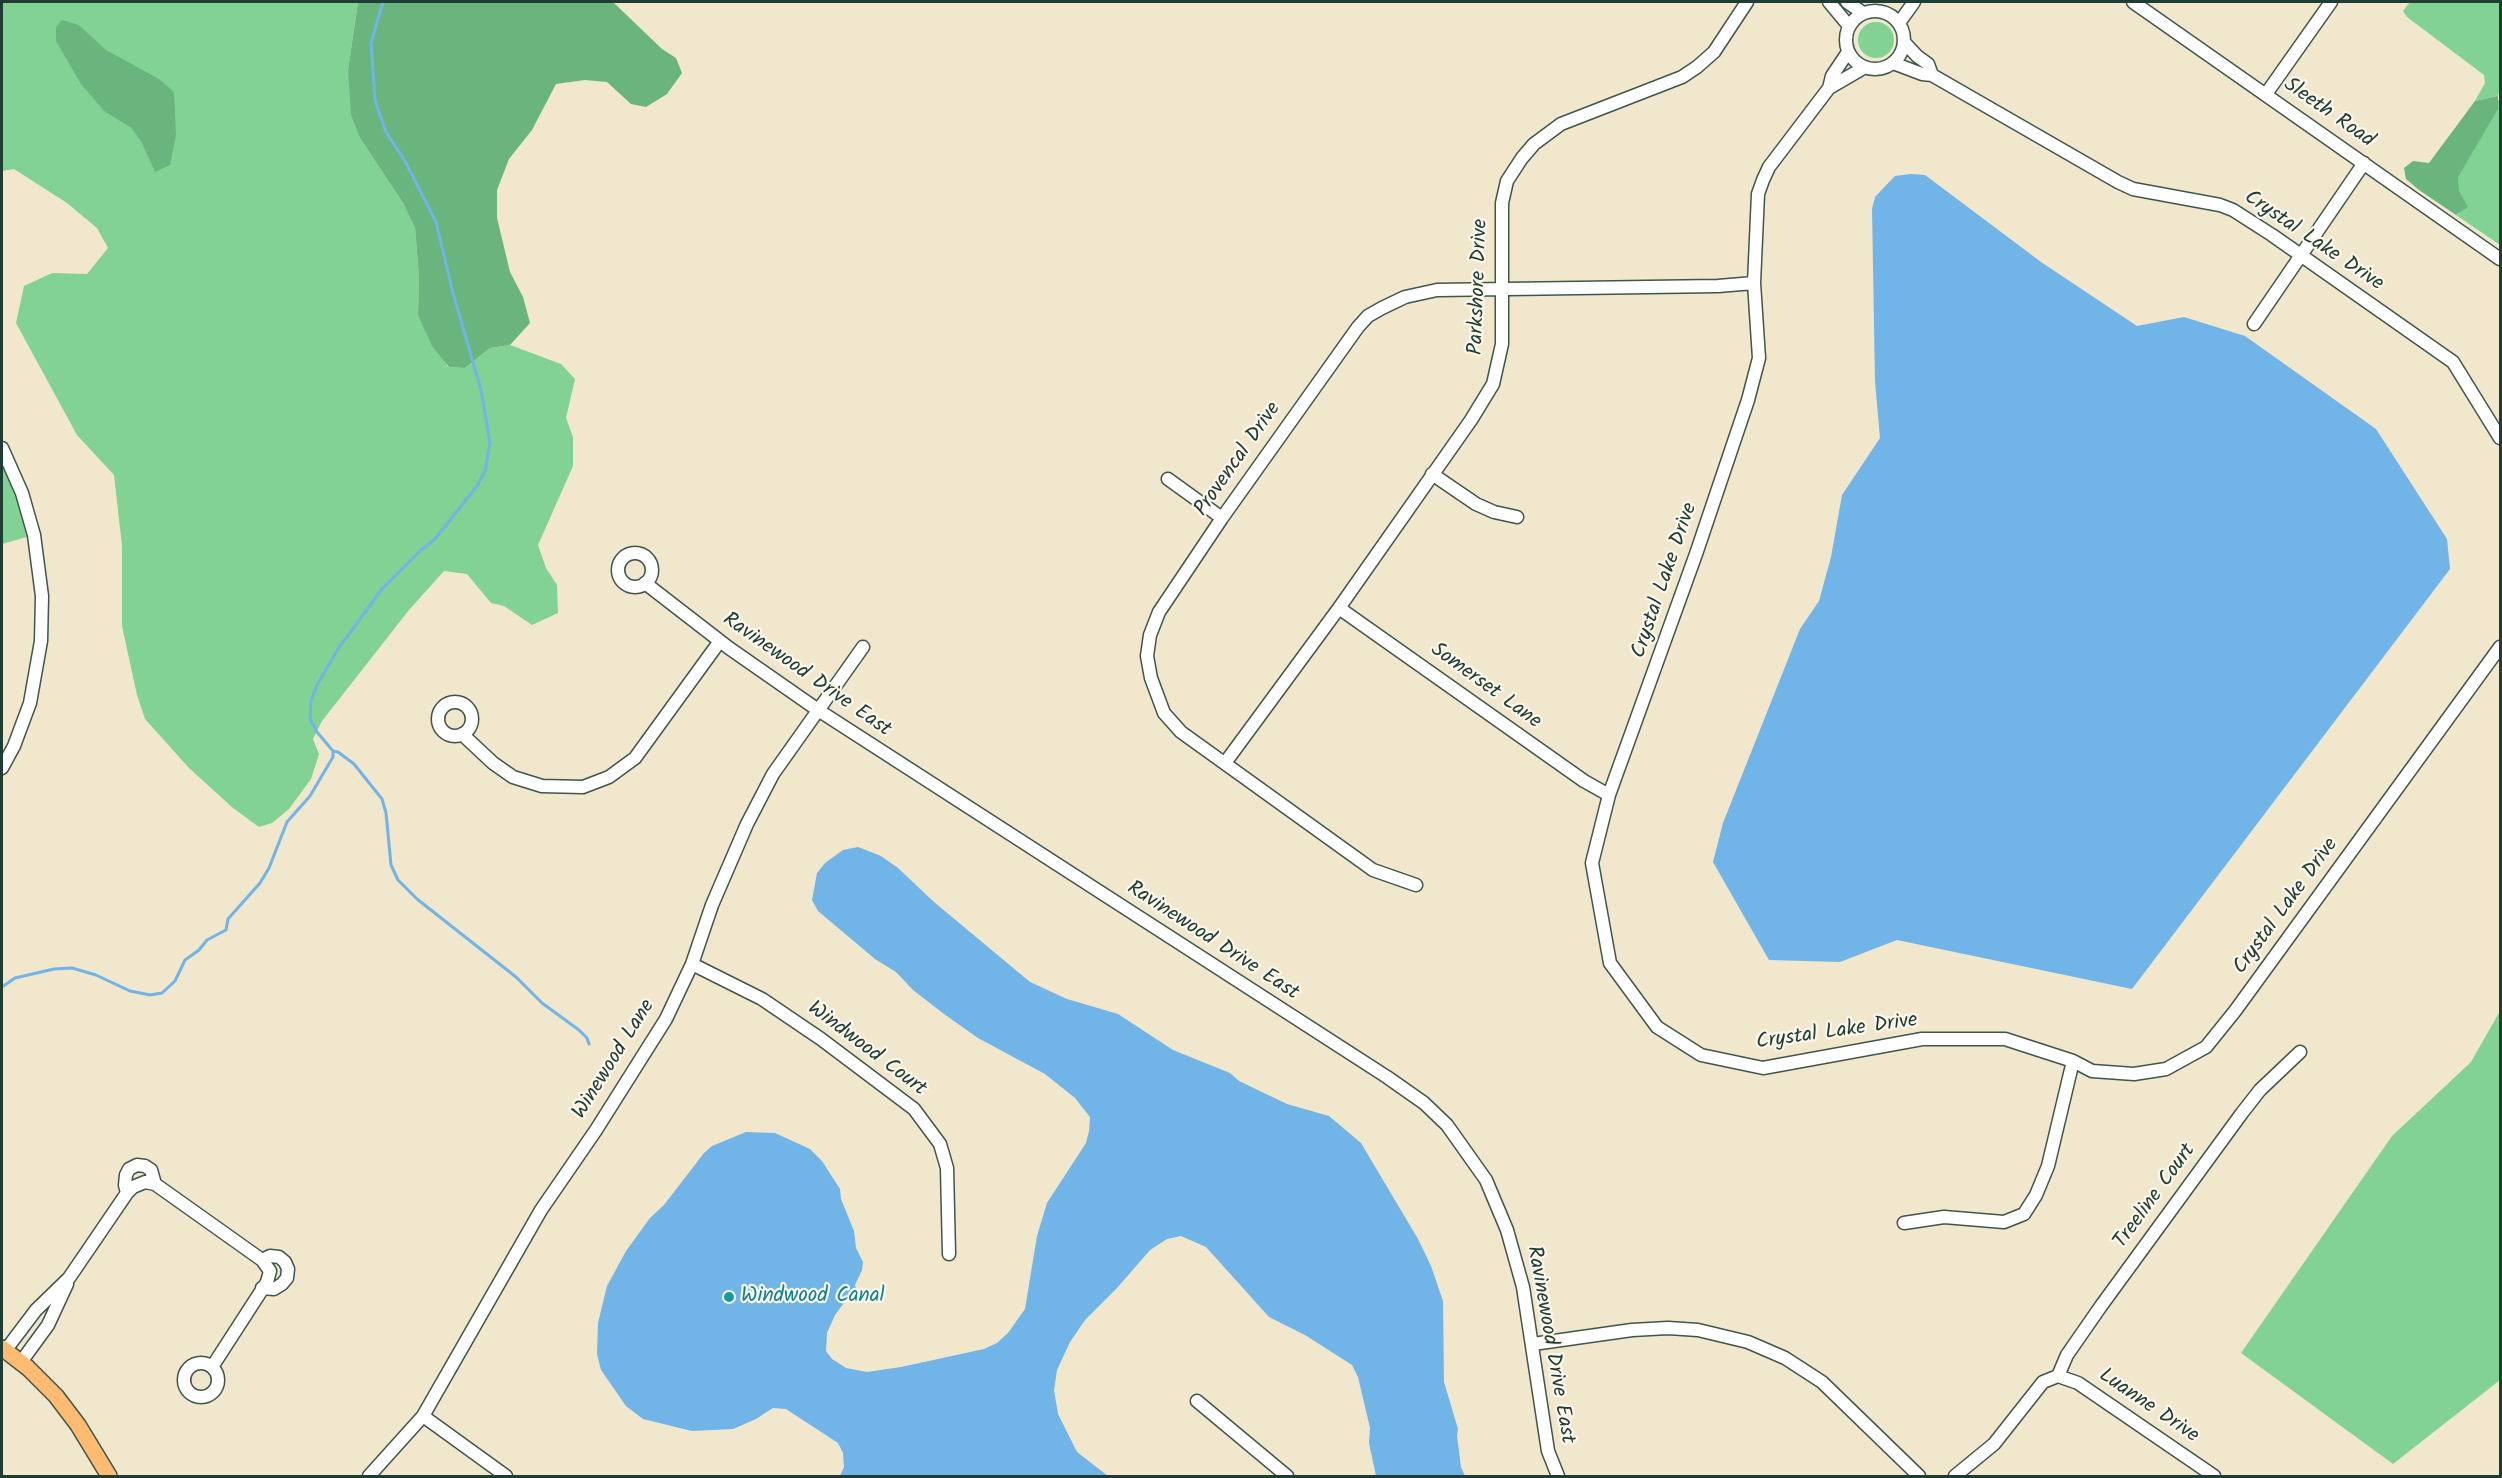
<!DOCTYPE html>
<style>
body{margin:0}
#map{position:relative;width:2502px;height:1478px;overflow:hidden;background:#f0e7cc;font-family:Kalam,sans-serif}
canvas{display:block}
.frame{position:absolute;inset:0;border:3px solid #1f3d34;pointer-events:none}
</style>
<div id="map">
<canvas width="2502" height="1478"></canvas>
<div class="frame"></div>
</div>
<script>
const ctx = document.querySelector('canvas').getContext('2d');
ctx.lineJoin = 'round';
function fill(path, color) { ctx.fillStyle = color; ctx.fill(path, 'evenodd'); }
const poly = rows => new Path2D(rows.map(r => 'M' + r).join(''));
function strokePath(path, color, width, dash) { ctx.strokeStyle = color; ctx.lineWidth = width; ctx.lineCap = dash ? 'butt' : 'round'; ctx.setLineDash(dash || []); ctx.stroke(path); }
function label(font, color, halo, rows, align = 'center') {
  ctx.font = font + ' Kalam,sans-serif'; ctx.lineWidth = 4.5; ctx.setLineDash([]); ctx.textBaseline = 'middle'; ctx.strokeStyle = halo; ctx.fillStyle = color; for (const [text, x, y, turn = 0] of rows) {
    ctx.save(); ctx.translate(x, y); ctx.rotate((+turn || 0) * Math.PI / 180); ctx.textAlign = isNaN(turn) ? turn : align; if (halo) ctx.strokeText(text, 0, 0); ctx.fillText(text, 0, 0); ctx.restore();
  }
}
const green = poly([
 [2,2,191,2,195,3,358,2,348,70,360,138,403,203,415,228,419,277,418,315,448,367,465,368,490,348,510,345,561,364,575,379,566,418,573,437,573,466,538,545,546,568,557,585,558,613,532,625,504,606,491,603,467,574,444,571,409,610,322,721,313,739,319,754,311,779,289,809,272,823,259,827,233,808,189,768,145,719,137,695,122,626,122,546,114,475,77,435,16,323,24,286,52,273,87,274,108,248,97,228,67,203,14,169,2,171],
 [79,25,105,50,155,171,141,140,131,128,105,112],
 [2410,2,2500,2,2500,87,2498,96,2475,101,2485,83,2484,75,2407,17,2403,11],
 '1858 40a18 18 0 1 1 36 0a18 18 0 1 1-36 0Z',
 [2500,98,2500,245,2456,215,2460,213,2434,193],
 [2,448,34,535,2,544],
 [2500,1011,2500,1380,2393,1464,2241,1353,2392,1136,2471,1062]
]);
const forest = poly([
 [358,2,613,2,662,49,676,58,682,73,667,94,646,107,631,104,607,82,585,80,556,84,532,130,509,159,497,190,497,218,510,272,523,297,530,323,510,345,490,348,465,368,449,367,432,346,418,315,419,277,415,228,403,203,360,138,351,115,348,70],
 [62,20,79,25,106,50,159,79,174,92,176,135,170,165,155,172,141,141,131,128,105,112,81,84,56,41,56,27],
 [2498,96,2498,109,2458,177,2459,191,2468,207,2456,215,2419,190,2406,179,2404,168,2413,161,2429,163,2475,101]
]);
const water = poly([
 [1911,174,1925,175,2041,262,2137,326,2184,317,2245,336,2376,429,2447,539,2450,569,2132,989,1897,940,1840,962,1769,960,1713,862,1723,823,1800,629,1819,601,1831,557,1842,495,1880,438,1875,381,1872,209,1875,197,1895,176],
 [858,847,881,856,898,868,934,902,1030,982,1067,999,1118,1014,1173,1050,1230,1073,1239,1081,1287,1104,1329,1116,1361,1143,1418,1239,1431,1266,1443,1301,1444,1382,1458,1429,1457,1436,1461,1467,1465,1476,1376,1476,1369,1443,1370,1428,1358,1377,1352,1365,1305,1335,1269,1317,1206,1247,1181,1236,1167,1239,1150,1250,1117,1288,1085,1320,1070,1342,1057,1370,1054,1390,1058,1414,1077,1452,1108,1476,840,1476,844,1467,843,1453,838,1443,786,1409,773,1408,756,1419,733,1429,692,1431,643,1419,626,1406,601,1370,597,1354,598,1323,607,1286,626,1251,650,1218,664,1205,704,1153,712,1146,746,1132,775,1133,810,1149,822,1161,840,1189,841,1199,854,1231,856,1248,863,1262,862,1270,855,1285,857,1293,847,1299,835,1315,827,1333,826,1351,832,1359,846,1368,867,1372,901,1367,984,1349,997,1343,1008,1333,1025,1309,1037,1236,1047,1203,1086,1143,1089,1131,1090,1117,1075,1098,1045,1074,978,1038,944,1014,913,990,896,972,875,959,818,911,812,900,817,873,825,863,843,850]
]);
const stream = poly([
 [383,2,371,43,375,100,386,132,405,161,436,222,453,293,481,390,490,443,485,471,477,486,435,539,420,551,382,589,338,649,317,685,311,701,310,719,317,732,333,751,338,752,354,764,382,799,386,813,391,865,398,880,417,899,516,977,542,1003,579,1030,587,1038,589,1044],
 [2,987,15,978,54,969,72,968,96,975,130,991,150,995,162,993,175,981,185,960,199,950,207,940,226,930,228,919,260,883,269,868,287,822,310,796,333,757,333,751]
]);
const minor = poly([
 [1829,2,1849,26],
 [1847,2,1863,13],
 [2133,2,2500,259],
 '1846 40a29 29 0 1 1 58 0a29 29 0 1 1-58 0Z',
 [1899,23,1914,2],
 [1904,42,1917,56,1928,64,1932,75],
 [1848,52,1832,76,1829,88,1769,167,1763,180,1758,194,1754,283,1759,358,1748,400,1696,554,1609,795,1592,863,1610,963,1657,1027,1701,1055,1763,1068,1922,1039,2005,1039,2073,1061,2092,1071,2134,1074,2166,1069,2206,1047,2235,1011,2500,647],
 [1893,63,1922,74,1932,75,2118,182,2133,189,2220,205,2233,210,2272,235,2453,362,2500,438],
 [1829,88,1865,67],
 [2266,94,2331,2],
 [2254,324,2364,163],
 [2,448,22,493,34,535,42,596,41,641,30,703,14,746,2,768],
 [1432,474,1476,504,1494,512,1517,517],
 [1168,479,1222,518],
 '618 570a17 17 0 1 1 34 0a17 17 0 1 1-34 0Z',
 [645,583,729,648,818,710,1387,1077,1424,1103,1447,1125,1486,1180,1507,1230,1523,1287,1548,1451,1558,1476],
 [1339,608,1584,781,1609,795],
 '438 719a17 17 0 1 1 34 0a17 17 0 1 1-34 0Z',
 [462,734,493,763,513,777,542,786,583,787,609,777,635,758,720,641],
 [1225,763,1339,608,1471,420,1493,384,1502,344,1502,203,1507,181,1522,158,1534,144,1561,124,1682,77,1697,67,1714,52,1747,2],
 [1416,885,1373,870,1181,732,1164,713,1151,678,1147,656,1150,635,1159,612,1222,518,1358,327,1368,316,1382,308,1405,297,1437,290,1718,286,1754,283],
 [692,964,762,999,821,1039,914,1109,940,1144,947,1168,949,1254],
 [127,1193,125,1185,126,1175,129,1169,137,1165,145,1166,151,1170,155,1184],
 [1904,1223,1944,1217,2004,1222,2024,1214,2036,1195,2048,1166,2073,1061],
 [262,1260,270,1256,279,1257,285,1262,288,1269,287,1278,282,1284,274,1289,262,1288],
 [1533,1344,1632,1330,1668,1328,1698,1330,1748,1342,1785,1358,1822,1382,1919,1476],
 [5,1351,36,1310,69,1278,127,1193,133,1187,145,1182,155,1184,262,1260,270,1271,267,1282,212,1367],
 [21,1362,48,1325,67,1284],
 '184 1380a17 17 0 1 1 34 0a17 17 0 1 1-34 0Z',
 [2058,1376,2067,1355,2101,1306,2242,1113,2260,1090,2300,1052],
 [1197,1401,1287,1476],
 [423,1416,506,1476],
 [369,1476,423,1416,541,1210,596,1130,666,1019,692,964,712,905,747,824,773,774,863,647],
 [1955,1476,1994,1444,2043,1382,2058,1376,2078,1383,2214,1476]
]);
const major = poly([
 [2,1348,28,1368,56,1396,78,1425,109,1476]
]);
const markers = [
 [729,1297,6,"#0f9aa8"]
];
const streetNames = [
 ["Sleeth Road",2328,114,35],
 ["Crystal Lake Drive",2313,242,34],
 ["Parkshore Drive",1480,287,-88],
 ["Provencal Drive",1239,460,-55],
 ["Crystal Lake Drive",1666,581,-71],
 ["Ravinewood Drive East",806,676,35],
 ["Somerset Lane",1485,687,36],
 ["Crystal Lake Drive",2287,907,-54],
 ["Ravinewood Drive East",1212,942,33],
 ["Crystal Lake Drive",1837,1033,-8],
 ["Windwood Court",866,1050,37],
 ["Winewood Lane",615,1060,-58],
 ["Treeline Court",2156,1197,-54],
 ["Ravinewood Drive East",1549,1345,80],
 ["Luanne Drive",2148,1407,34]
];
const cultureNames = [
 ["Windwood Canal",741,1297]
];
fill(green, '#82d393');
fill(forest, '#69b57d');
fill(water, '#71b4e7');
strokePath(stream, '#71b4e7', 3);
strokePath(minor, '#3e564b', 15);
strokePath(major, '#3e564b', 18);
strokePath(minor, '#fff', 12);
strokePath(major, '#ffbb71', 15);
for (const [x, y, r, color] of markers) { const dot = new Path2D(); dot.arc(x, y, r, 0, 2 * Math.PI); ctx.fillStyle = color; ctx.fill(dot); strokePath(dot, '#fbf7ec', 2); }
label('21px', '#1f3d34', '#fbf7ec', streetNames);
label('21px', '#0d838f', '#fbf7ec', cultureNames, 'left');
</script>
